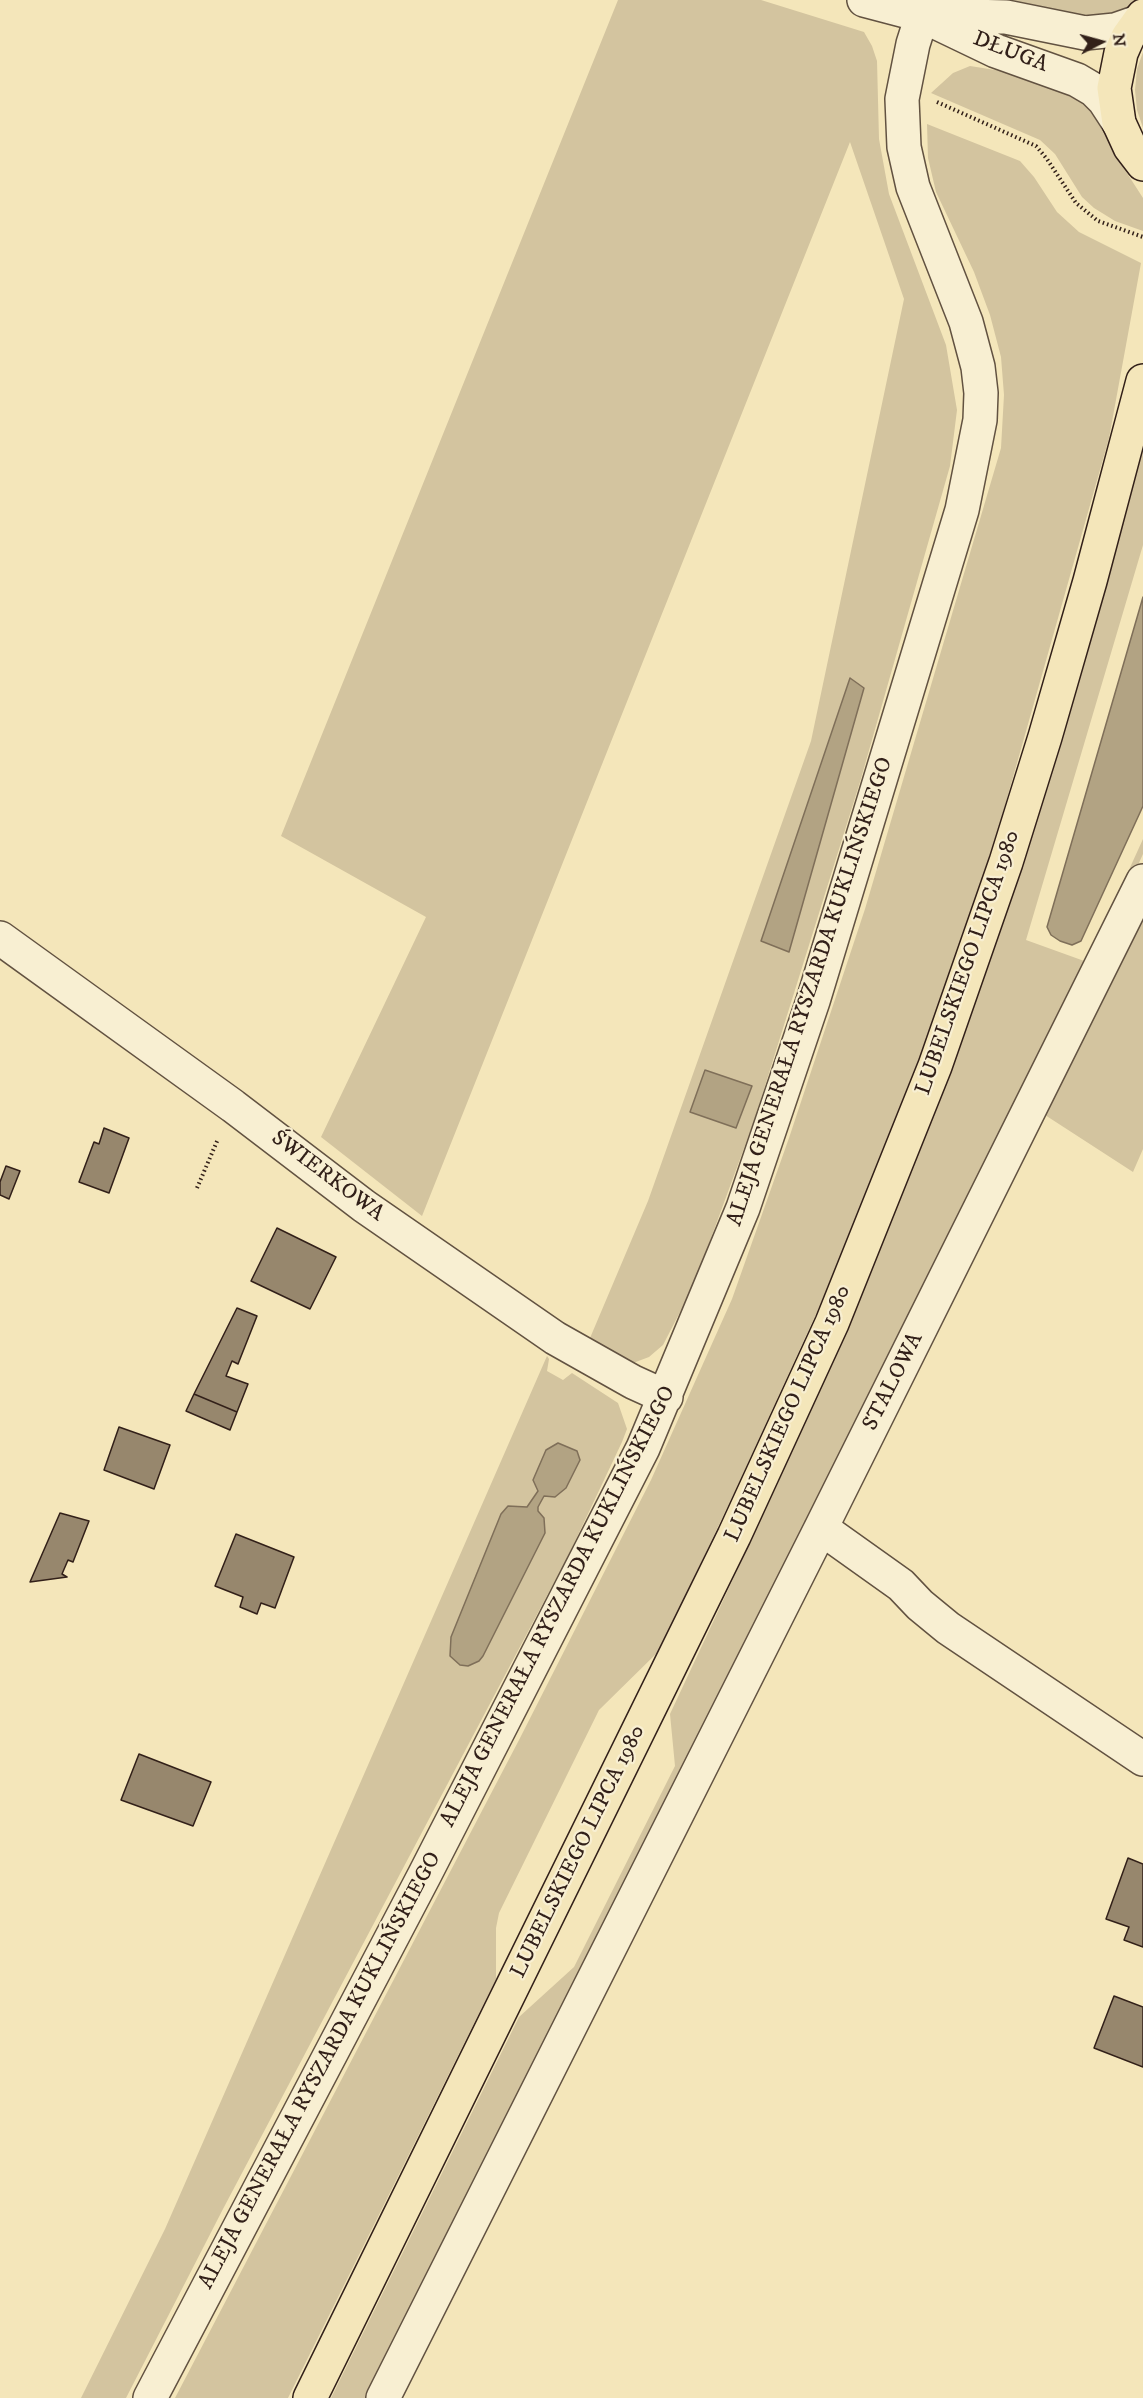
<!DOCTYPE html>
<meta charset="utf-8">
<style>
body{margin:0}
#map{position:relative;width:1143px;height:2398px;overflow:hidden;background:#f4e6ba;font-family:"IM FELL DW Pica",serif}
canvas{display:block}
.north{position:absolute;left:1071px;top:12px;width:60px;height:60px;-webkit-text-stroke:4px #f8efd2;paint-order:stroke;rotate:84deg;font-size:16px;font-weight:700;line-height:24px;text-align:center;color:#322019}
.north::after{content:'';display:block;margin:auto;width:21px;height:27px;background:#322019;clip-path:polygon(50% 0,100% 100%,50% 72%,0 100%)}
</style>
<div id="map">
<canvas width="1143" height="2398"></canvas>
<div class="north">N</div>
</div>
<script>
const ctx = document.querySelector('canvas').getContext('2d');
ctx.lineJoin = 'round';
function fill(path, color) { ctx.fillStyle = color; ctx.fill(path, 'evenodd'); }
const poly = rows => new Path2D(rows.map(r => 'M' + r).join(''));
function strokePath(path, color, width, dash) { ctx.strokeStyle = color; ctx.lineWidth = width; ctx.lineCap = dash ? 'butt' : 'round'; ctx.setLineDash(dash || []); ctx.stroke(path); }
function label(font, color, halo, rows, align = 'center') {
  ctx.font = font + ' "IM FELL DW Pica",serif'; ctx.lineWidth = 4.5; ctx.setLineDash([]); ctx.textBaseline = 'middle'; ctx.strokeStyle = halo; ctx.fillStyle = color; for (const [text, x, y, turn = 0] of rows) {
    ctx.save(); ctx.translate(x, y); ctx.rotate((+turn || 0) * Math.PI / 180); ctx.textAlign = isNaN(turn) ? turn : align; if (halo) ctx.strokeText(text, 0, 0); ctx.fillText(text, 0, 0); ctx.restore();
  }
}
const green = poly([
 [618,0,761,0,864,32,872,46,877,61,879,139,889,194,946,345,957,410,950,466,860,782,754,1121,693,1287,663,1345,649,1357,633,1363,617,1358,590,1338,648,1201,811,741,904,299,850,142,422,1216,321,1137,426,917,281,836],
 [984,0,1140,0,1130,8,1101,20],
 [1143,52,1143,128,1137,110,1135,90,1137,69],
 [970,66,1008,72,1076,97,1094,110,1116,156,1143,198,1143,231,1115,221,1094,208,1082,197,1055,154,1040,140,931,93,953,73],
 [927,124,1020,161,1034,177,1057,212,1079,232,1141,263,1109,438,1002,816,947,993,821,1303,735,1491,659,1651,599,1710,499,1913,496,1928,496,1979,288,2398,175,2398,519,1740,651,1480,732,1299,789,1138,865,909,1001,448,1004,395,1001,357,990,315,974,272,936,192,928,158],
 [1143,448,1143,545,1026,940,1087,962,1143,839,1143,854,1091,968,367,2398,331,2398,519,2017,574,1967,675,1766,670,1714,778,1483,903,1190,958,1053,1042,802],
 [1143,911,1143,1149,1133,1172,1045,1115],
 [547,1356,549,1359,547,1371,563,1380,572,1373,618,1403,627,1429,622,1442,569,1554,223,2209,126,2398,81,2398,165,2229]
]);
const water = poly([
 [1143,597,1143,806,1081,941,1072,945,1060,941,1051,935,1047,927,1143,597],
 [850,678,864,688,789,952,761,941,850,678],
 [705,1070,752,1086,736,1128,690,1112,705,1070],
 [558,1443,577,1451,580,1460,566,1488,555,1497,544,1496,538,1507,538,1511,544,1518,545,1533,483,1656,479,1661,468,1666,460,1665,450,1656,451,1637,501,1514,508,1506,527,1507,538,1491,533,1480,546,1450,558,1443]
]);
const building = poly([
 [104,1128,129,1138,109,1193,79,1182,94,1142,99,1144,104,1128],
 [6,1166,20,1171,9,1199,0,1195,0,1182,6,1166],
 [277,1228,336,1257,310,1309,251,1281,277,1228],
 [237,1308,257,1316,238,1364,232,1361,226,1376,248,1384,237,1412,194,1394,237,1308],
 [194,1394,237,1412,230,1430,186,1411,194,1394],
 [119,1427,170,1445,154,1489,104,1470,119,1427],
 [60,1513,89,1521,73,1562,68,1560,62,1574,67,1577,30,1582,60,1513],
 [236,1534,294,1557,275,1608,261,1603,257,1614,240,1607,243,1597,215,1586,236,1534],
 [139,1754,211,1782,193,1826,121,1800,139,1754],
 [1128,1858,1143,1864,1143,1947,1124,1940,1129,1927,1106,1919,1128,1858],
 [1114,1996,1143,2007,1143,2067,1094,2048,1114,1996]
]);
const path = poly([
 [937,102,1036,146,1047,159,1076,203,1098,221,1143,237],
 [197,1188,218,1139]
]);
const minor = poly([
 [864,0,921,15,996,51,1077,80,1094,90,1104,100,1119,123],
 [932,15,1006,17,1085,33,1115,30,1138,22],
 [0,938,233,1106,364,1206,555,1338,633,1382,666,1397],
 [821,1528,901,1585,920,1605,948,1628,1143,1759],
 [150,2398,424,1876,643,1448,743,1208,813,1001,962,510,980,420,981,393,978,367,966,322,913,187,904,147,902,99,913,44,927,0],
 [383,2398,821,1528,1143,881]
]);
const major = poly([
 [1143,16,1128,37,1121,53,1114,88,1119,123,1130,147,1143,164],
 [310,2398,734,1536,832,1323,935,1066,1006,862,1045,737,1090,581,1143,381]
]);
const streetNames = [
 ["DŁUGA",1010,53,21],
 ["LUBELSKIEGO LIPCA 1980",969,963,-71],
 ["ALEJA GENERAŁA RYSZARDA KUKLIŃSKIEGO",811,992,-72],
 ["ŚWIERKOWA",327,1177,37],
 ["STALOWA",894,1382,-63],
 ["LUBELSKIEGO LIPCA 1980",789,1414,-66],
 ["ALEJA GENERAŁA RYSZARDA KUKLIŃSKIEGO",559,1607,-63],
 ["LUBELSKIEGO LIPCA 1980",579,1852,-64],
 ["ALEJA GENERAŁA RYSZARDA KUKLIŃSKIEGO",321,2071,-62]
];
fill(green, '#d3c49f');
fill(water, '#b2a383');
strokePath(water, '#7f6f59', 1.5);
fill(building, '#97876d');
strokePath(building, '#322019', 1.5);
strokePath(minor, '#625241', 36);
strokePath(major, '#322019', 36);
strokePath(path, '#322019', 4, [1.5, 3]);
strokePath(minor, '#f8efd2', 33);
strokePath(major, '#f4e6ba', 33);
label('22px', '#322019', '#f8efd2', streetNames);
</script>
